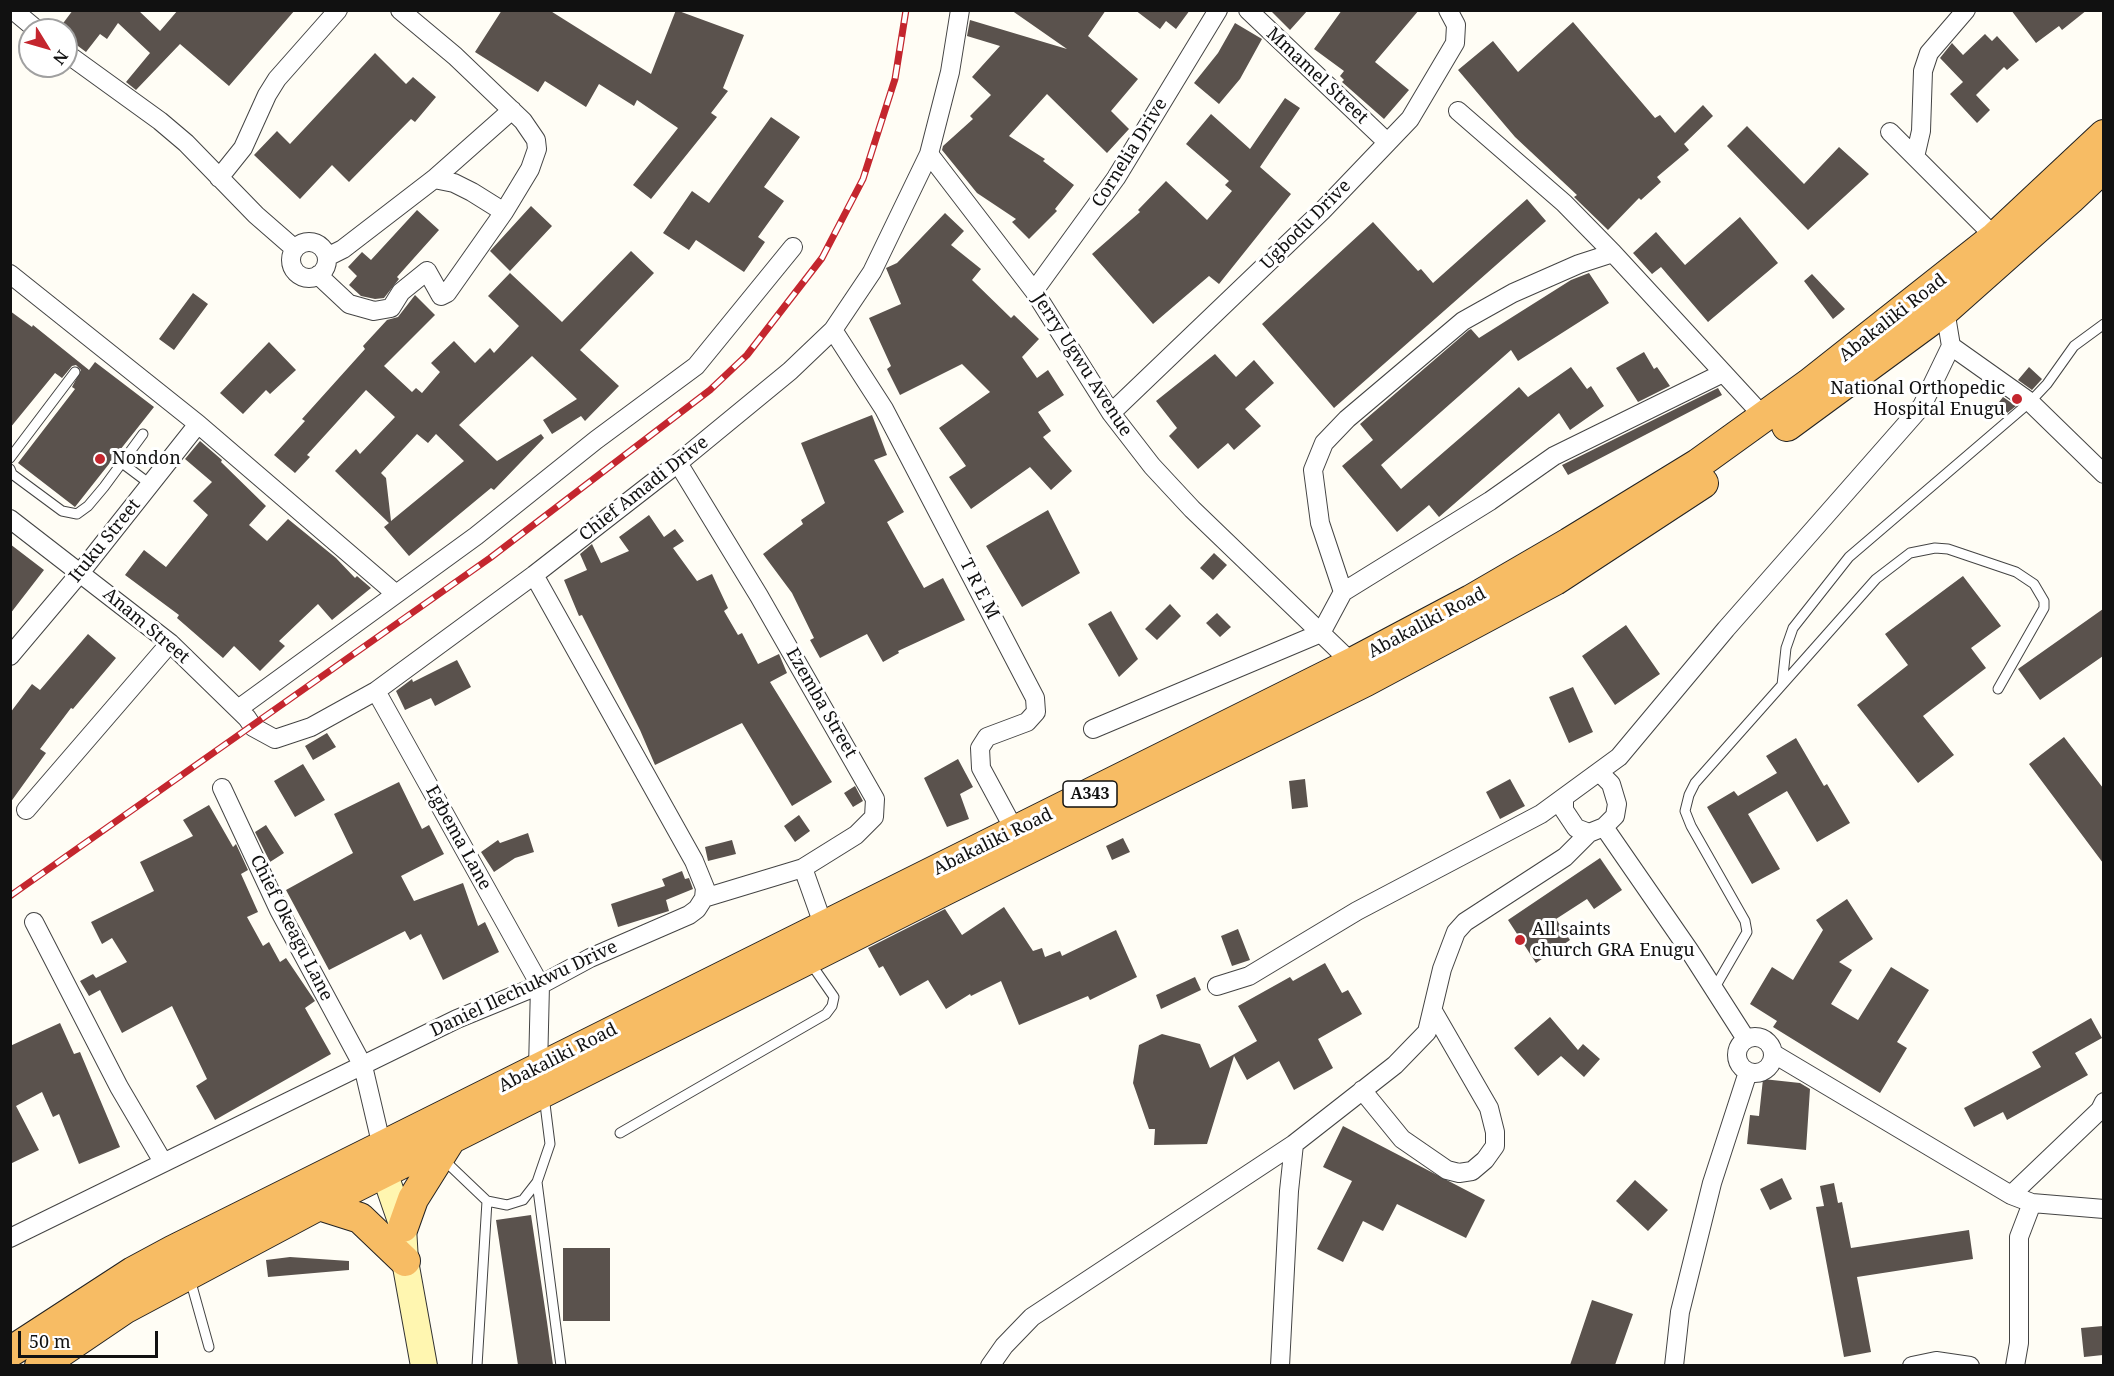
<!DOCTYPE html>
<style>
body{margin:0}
#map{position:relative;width:2114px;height:1376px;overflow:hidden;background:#fffdf5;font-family:"Noto Serif",serif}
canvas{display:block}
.frame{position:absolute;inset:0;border:12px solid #111;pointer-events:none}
.north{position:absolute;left:18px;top:18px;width:60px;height:60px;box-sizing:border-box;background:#fff;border:2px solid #a0a0a0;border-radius:50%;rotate:127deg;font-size:16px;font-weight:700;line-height:24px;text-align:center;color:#111}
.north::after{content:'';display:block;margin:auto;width:21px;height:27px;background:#c4262e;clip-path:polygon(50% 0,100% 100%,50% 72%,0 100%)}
.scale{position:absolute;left:18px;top:1331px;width:140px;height:27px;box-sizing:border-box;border:3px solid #111;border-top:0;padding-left:8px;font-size:18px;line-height:21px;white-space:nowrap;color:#111;-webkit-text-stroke:4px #fff;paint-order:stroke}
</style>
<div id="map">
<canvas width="2114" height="1376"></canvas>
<div class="frame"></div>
<div class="north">N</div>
<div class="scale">50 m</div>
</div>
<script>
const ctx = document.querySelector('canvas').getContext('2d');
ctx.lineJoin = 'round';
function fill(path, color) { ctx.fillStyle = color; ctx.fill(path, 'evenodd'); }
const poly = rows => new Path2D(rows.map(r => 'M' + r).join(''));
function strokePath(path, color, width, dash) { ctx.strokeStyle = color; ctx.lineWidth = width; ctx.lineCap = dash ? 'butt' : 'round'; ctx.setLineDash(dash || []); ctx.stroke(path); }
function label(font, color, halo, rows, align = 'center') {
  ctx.font = font + ' "Noto Serif",serif'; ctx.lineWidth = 6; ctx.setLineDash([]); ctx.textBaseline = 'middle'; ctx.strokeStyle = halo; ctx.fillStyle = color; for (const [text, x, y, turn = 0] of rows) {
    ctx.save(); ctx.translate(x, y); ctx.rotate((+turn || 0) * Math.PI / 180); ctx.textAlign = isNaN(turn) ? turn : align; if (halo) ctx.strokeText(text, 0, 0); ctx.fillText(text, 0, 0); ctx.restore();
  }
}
const building = poly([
 [73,10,138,10,160,31,178,10,295,10,229,86,180,44,136,90,126,82,150,53,118,23,107,39,100,34,86,52,66,37,66,30,58,30],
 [502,10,549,10,651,74,676,10,744,35,723,88,728,91,711,113,717,117,651,199,633,185,678,128,637,100,634,106,599,84,586,107,545,81,538,92,475,52],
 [1011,10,1106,10,1088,36,1138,79,1111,111,1129,129,1107,153,1047,94,1009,136,1045,159,1043,161,1074,185,1055,209,1057,211,1029,239,1012,222,1016,219,977,193,942,150,943,146,973,119,970,116,991,95,972,77,1000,46,967,36,970,20,1067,49],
 [1135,10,1190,10,1176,29,1166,21,1160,29],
 [1270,10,1308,10,1290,30],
 [1342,10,1419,10,1375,62,1409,90,1384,119,1342,82,1344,80,1340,76,1344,71,1314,49],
 [2011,10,2087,10,2062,30,2059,26,2036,43],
 [1573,22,1655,118,1660,115,1675,133,1703,105,1713,116,1684,144,1689,150,1657,177,1661,182,1641,200,1639,198,1608,230,1574,197,1577,195,1515,137,1458,70,1493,41,1518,72],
 [1235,23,1262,39,1240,79,1219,104,1194,83,1218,53],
 [1985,34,1992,41,1997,36,2019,60,2007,70,2004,67,1976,95,1990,110,1977,123,1950,94,1963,82,1940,58,1952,43,1963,55],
 [375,53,406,84,413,77,436,97,415,122,411,119,349,182,332,165,300,199,254,155,277,131,290,144],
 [1285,98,1300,108,1260,167,1291,194,1219,284,1209,276,1153,324,1092,254,1140,212,1138,210,1166,181,1207,220,1232,191,1225,185,1229,181,1186,144,1211,114,1250,149],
 [771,117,800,137,764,187,784,201,758,237,765,242,744,272,696,240,689,250,663,233,692,191,709,203],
 [1747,126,1804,184,1839,147,1869,174,1808,230,1727,146],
 [1527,199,1546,221,1334,408,1262,324,1373,222,1418,271,1421,269,1433,283],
 [531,206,552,226,510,271,490,251],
 [417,210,439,230,397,277,399,279,384,298,375,299,361,296,349,285,357,276,348,267,362,252,371,260],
 [945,213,964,231,951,245,981,269,972,280,1011,318,1014,315,1039,339,1022,357,1037,378,1048,370,1064,395,1038,412,1051,431,1043,437,1072,471,1051,490,1030,467,971,509,949,477,966,466,939,428,990,392,962,364,900,395,887,369,891,366,869,318,901,304,886,268,897,263],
 [1740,217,1778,263,1708,322,1661,267,1652,274,1633,253,1656,232,1685,265],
 [631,251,654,273,580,350,619,386,585,421,581,416,552,434,543,420,577,399,532,356,459,425,497,461,541,434,544,438,494,490,491,488,409,556,384,527,389,523,335,471,356,449,360,454,395,417,366,390,307,455,310,457,295,473,274,455,305,421,302,419,365,349,363,346,387,320,398,317,415,295,435,315,384,366,412,392,416,388,422,393,440,372,431,363,454,341,475,363,490,348,494,353,519,326,488,296,510,273,562,322],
 [417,434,428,443,436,434,464,461,391,521,386,478,381,473],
 [1589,273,1609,303,1518,361,1511,350,1381,465,1401,489,1519,387,1528,397,1571,367,1587,389,1591,386,1604,406,1570,430,1559,413,1439,517,1429,505,1397,532,1342,466,1373,440,1360,424,1469,330,1471,329,1479,338,1571,280],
 [1812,274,1845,309,1833,319,1804,281],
 [193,293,208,304,174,350,159,339],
 [10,311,32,327,33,325,89,370,95,362,154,407,75,507,18,463,75,389,72,387,81,370,76,365,72,366,62,378,55,373,10,428],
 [269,342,296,370,270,394,266,390,243,414,220,393],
 [1644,352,1654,369,1657,367,1670,386,1638,402,1616,368],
 [1215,354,1236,377,1254,360,1274,383,1245,409,1261,426,1234,450,1228,443,1198,469,1169,436,1177,428,1156,401],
 [2029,367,2042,379,2032,390,2018,380],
 [1718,388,1722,395,1568,475,1562,465],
 [2003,397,2016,406,2001,418,1992,411],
 [872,415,887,455,874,460,904,512,887,522,924,588,943,578,965,620,898,651,899,653,883,662,867,634,820,658,810,640,814,638,792,593,763,554,803,524,801,520,825,503,801,443],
 [200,441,222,460,221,462,266,506,249,525,267,541,288,519,336,558,355,578,357,576,371,588,332,620,318,604,279,641,285,646,260,671,234,646,223,658,177,618,179,615,125,575,144,550,166,567,208,515,193,501,212,482,185,459],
 [1048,510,1080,573,1022,607,986,546],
 [649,515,664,537,675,529,684,541,673,548,697,581,712,574,728,608,724,611,738,635,742,633,758,664,779,654,787,673,770,682,832,782,792,806,742,723,655,765,640,730,582,615,579,616,564,580,587,570,580,554,592,544,601,563,629,551,619,537],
 [10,544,44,570,10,614],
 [1214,553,1227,565,1213,580,1200,568],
 [1963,576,2001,626,1971,648,1986,668,1923,716,1954,755,1918,783,1857,705,1908,665,1885,634],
 [1170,604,1181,616,1157,640,1145,629],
 [2103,609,2103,656,2040,700,2018,669],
 [1111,611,1138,659,1119,677,1088,624],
 [1217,613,1231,627,1220,637,1206,623],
 [1626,625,1660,674,1615,705,1582,656],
 [88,634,116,658,73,709,71,708,40,749,46,753,10,803,10,713,32,684,40,690],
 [457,660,471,687,435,706,431,698,405,710,396,691,412,679,413,682],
 [1573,687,1593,732,1569,743,1549,697],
 [327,733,336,747,313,760,305,746],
 [2064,737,2103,788,2103,863,2029,764],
 [1796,738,1824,786,1827,784,1850,823,1817,842,1787,791,1748,814,1780,869,1752,884,1707,807,1734,791,1738,796,1777,773,1766,756],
 [958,759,973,787,960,794,969,819,947,827,924,778],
 [303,764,325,800,295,817,274,781],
 [1305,779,1308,807,1292,809,1289,781],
 [1510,779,1525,806,1500,819,1486,792],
 [399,782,422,829,429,825,444,854,401,876,414,901,463,883,478,926,485,922,499,952,443,980,421,934,410,940,405,931,329,970,286,890,353,853,334,814],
 [855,786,863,801,853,807,844,793],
 [209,805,233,847,236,844,248,870,241,874,258,912,247,917,263,946,269,942,280,962,286,958,315,1001,305,1008,331,1054,215,1120,196,1086,207,1079,172,1006,122,1033,100,990,89,996,80,981,93,974,96,978,127,962,112,938,102,944,91,922,154,891,140,862,193,836,183,820],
 [799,815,810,831,795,842,784,826],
 [266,825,284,853,270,862,255,832],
 [528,833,534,852,515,858,494,872,481,852,498,840,500,843],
 [1123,838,1130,852,1112,860,1106,846],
 [732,840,736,854,708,861,705,847],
 [1600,858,1622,890,1594,909,1587,899,1556,919,1570,940,1536,963,1508,920],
 [682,871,685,879,689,878,693,889,666,900,669,911,618,927,611,904,665,886,662,879],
 [1847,899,1873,939,1839,962,1852,970,1831,1004,1858,1020,1891,967,1929,990,1897,1042,1907,1048,1880,1093,1773,1027,1777,1021,1750,1004,1772,967,1793,980,1823,930,1816,920],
 [1004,907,1033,951,1042,948,1045,957,1060,951,1062,956,1116,930,1137,977,1090,1000,1088,996,1019,1025,1001,981,971,996,970,994,946,1009,928,980,900,996,883,966,879,968,868,948,945,909,962,935],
 [1238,929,1250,960,1232,966,1221,936],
 [1325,963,1342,993,1348,990,1362,1014,1318,1039,1333,1068,1294,1090,1279,1061,1247,1080,1234,1056,1207,1144,1154,1145,1155,1129,1149,1129,1133,1083,1139,1045,1162,1034,1200,1044,1210,1068,1257,1041,1238,1006,1290,977,1293,981],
 [1195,977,1201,990,1161,1009,1156,995],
 [1550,1017,1578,1050,1583,1044,1600,1059,1584,1077,1561,1056,1538,1076,1514,1048],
 [2091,1018,2102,1038,2075,1053,2088,1075,2007,1120,2003,1112,1974,1127,1964,1108,2041,1067,2032,1052],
 [60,1023,74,1054,80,1052,120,1147,79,1164,59,1114,53,1117,42,1092,16,1106,39,1150,10,1164,10,1046],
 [1763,1079,1800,1083,1810,1089,1806,1150,1747,1144,1750,1115,1759,1116],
 [1343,1126,1485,1200,1466,1238,1397,1204,1383,1231,1363,1221,1343,1262,1317,1249,1352,1181,1323,1167],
 [1782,1178,1792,1199,1770,1210,1760,1189],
 [1635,1180,1668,1210,1648,1231,1616,1201],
 [1834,1183,1838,1203,1842,1202,1851,1248,1969,1230,1973,1259,1857,1277,1871,1352,1844,1357,1816,1207,1824,1206,1820,1186],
 [531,1215,547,1322,553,1365,518,1365,496,1220],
 [563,1248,610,1248,610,1321,563,1321],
 [290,1257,349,1261,349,1270,268,1277,266,1260],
 [1592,1300,1633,1314,1615,1365,1570,1365],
 [2103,1326,2103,1355,2084,1357,2081,1328]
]);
const service = poly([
 [10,458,75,372],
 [122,463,150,484],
 [10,469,12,474,62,511,77,514,88,506,104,487,143,434],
 [1782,685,1786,648,1793,628,1849,557,2030,402,2047,384,2074,346,2104,324],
 [1714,989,1747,932,1745,921,1691,826,1685,811,1689,795,1695,783,1876,579,1910,553,1935,548,1948,549,2016,572,2034,584,2044,601,2044,608,1998,689],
 [620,1133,826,1014,832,1006,834,997,809,961],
 [444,1160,487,1201,507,1205,523,1200,537,1182,550,1144,544,1096],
 [537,1182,561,1366],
 [190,1279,209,1347],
 [477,1366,487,1201]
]);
const minor = poly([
 [13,10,37,30],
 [1248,10,1387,142],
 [66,53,160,121,186,143,256,215,295,249],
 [1458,111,1564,203,1613,253,1764,417],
 [1890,132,1995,237],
 [929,154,1034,291,1111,413,1152,466,1192,509,1352,663],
 [1915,157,1921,131,1923,71,1929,53,1966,10],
 [219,178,243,148,267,95,277,79,338,10],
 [434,179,454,183,472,192,504,212],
 '291 260a18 18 0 1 1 36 0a18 18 0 1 1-36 0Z',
 [327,257,343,249,434,179,512,110],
 [10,274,198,424,396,594],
 [318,275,349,304,374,311,391,308,401,292,427,271,441,296,447,293,504,212,530,169,537,149,536,140,523,121,455,56,400,10],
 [1034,291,1116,178,1218,10],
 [833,330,884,409,1035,698,1036,712,1027,722,987,737,980,748,981,768,1015,831],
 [1951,346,2030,402,2104,474],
 [1111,413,1322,211,1410,119,1455,43,1456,25,1448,10],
 [678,463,759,596,875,799,874,817,856,835,803,868,824,927],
 [10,519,170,643,247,718,253,727,275,739,311,727,376,691,534,575,678,463,790,371,833,330,872,272,929,154,950,72,960,10],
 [1343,592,1320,523,1313,470,1324,443,1347,419,1463,321,1513,293,1579,264,1613,253],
 [10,656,80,573,198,424],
 [376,691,540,985,538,1069],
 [238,709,476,536,596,440,696,366,793,247],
 [1093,729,1321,633,1343,592,1490,501,1554,456,1723,373],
 [222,788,279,910,363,1066,382,1147],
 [1564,798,1564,810,1576,828,1589,833,1604,827,1615,816,1617,804,1611,784,1600,773],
 [26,810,170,643],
 [1604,827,1689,950,1746,1039],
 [704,898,803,868],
 [34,922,119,1087,163,1162],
 [1217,986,1249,976,1357,911,1541,814,1619,757,1726,629,1922,406,1951,346,1945,310,1940,304],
 '1737 1055a18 18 0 1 1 36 0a18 18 0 1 1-36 0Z',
 [1774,1054,2011,1195,2032,1203,2104,1209],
 [1362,1090,1402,1139,1447,1170,1459,1173,1472,1171,1485,1160,1495,1146,1495,1132,1489,1108,1433,1011],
 [2011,1195,2100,1110,2104,1102],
 [10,1238,457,1019,540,985,590,958,689,915,697,909,704,898,705,888,694,861,534,575],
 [990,1366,1004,1346,1032,1317,1294,1144],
 [1280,1366,1289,1191,1294,1144,1395,1065,1427,1032,1442,969,1456,932,1465,922,1565,857,1589,833],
 [1674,1366,1680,1312,1712,1183,1748,1072],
 [1912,1366,1936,1361,1970,1366],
 [2015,1366,2019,1343,2019,1237,2032,1203]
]);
const secondary = poly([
 [383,1152,384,1172,403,1227,405,1261,424,1366]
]);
const trunk = poly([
 [1787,426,1945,310,2070,199,2104,167],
 [319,1205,360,1218,405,1261],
 [403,1227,413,1199,450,1140],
 [10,1352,133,1272,172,1251,1352,663,1471,600,1569,543,1698,464,1809,384,1995,237,2104,135],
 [40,1366,124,1309,319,1205,943,891,1366,681,1555,580,1703,483]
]);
const rail = poly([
 [10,896,490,558,710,390,747,355,822,258,863,179,895,79,906,10]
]);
const markers = [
 [2017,399,6,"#c4262e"],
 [100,459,6,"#c4262e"],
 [1520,940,6,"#c4262e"]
];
const shields = [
 [1090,794,54]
];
const shieldNames = [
 ["A343",1090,794]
];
const streetNames = [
 ["Mmamel Street",1317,76,43],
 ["Cornelia Drive",1130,153,-58],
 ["Ugbodu Drive",1306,225,-45],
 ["Abakaliki Road",1893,318,-38],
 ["Jerry Ugwu Avenue",1082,365,57],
 ["Chief Amadi Drive",644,489,-38],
 ["Ituku Street",105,541,-51],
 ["T R E M",979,589,63],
 ["Abakaliki Road",1427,623,-28],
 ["Anam Street",146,626,40],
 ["Ezemba Street",821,703,60],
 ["Egbema Lane",458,838,61],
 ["Abakaliki Road",993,842,-26],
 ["Chief Okeagu Lane",291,928,63],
 ["Daniel Ilechukwu Drive",524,989,-25],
 ["Abakaliki Road",558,1058,-27]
];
const poiNames = [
 ["National Orthopedic",2005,389,"right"],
 ["Hospital Enugu",2005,410,"right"],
 ["Nondon",112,459],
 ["All saints",1532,930],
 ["church GRA Enugu",1532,951]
];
fill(building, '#5a524d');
strokePath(service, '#444', 11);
strokePath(minor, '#444', 20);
strokePath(secondary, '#333', 28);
strokePath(trunk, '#222', 32);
strokePath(service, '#fff', 9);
strokePath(minor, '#fff', 18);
strokePath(secondary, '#fff6b0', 26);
strokePath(trunk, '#f7bc64', 30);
strokePath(rail, '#c4262e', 7);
strokePath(rail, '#fff', 4.5, [14]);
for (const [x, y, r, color] of markers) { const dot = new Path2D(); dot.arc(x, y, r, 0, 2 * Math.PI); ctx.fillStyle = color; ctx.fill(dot); strokePath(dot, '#fff', 2); }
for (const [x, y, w] of shields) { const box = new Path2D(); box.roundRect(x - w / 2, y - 13, w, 26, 4.5); ctx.fillStyle = '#fff'; ctx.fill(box); strokePath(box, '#111', 1.5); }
label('bold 16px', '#111', null, shieldNames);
label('18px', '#111', '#fff', streetNames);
label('18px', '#111', '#fff', poiNames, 'left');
</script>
